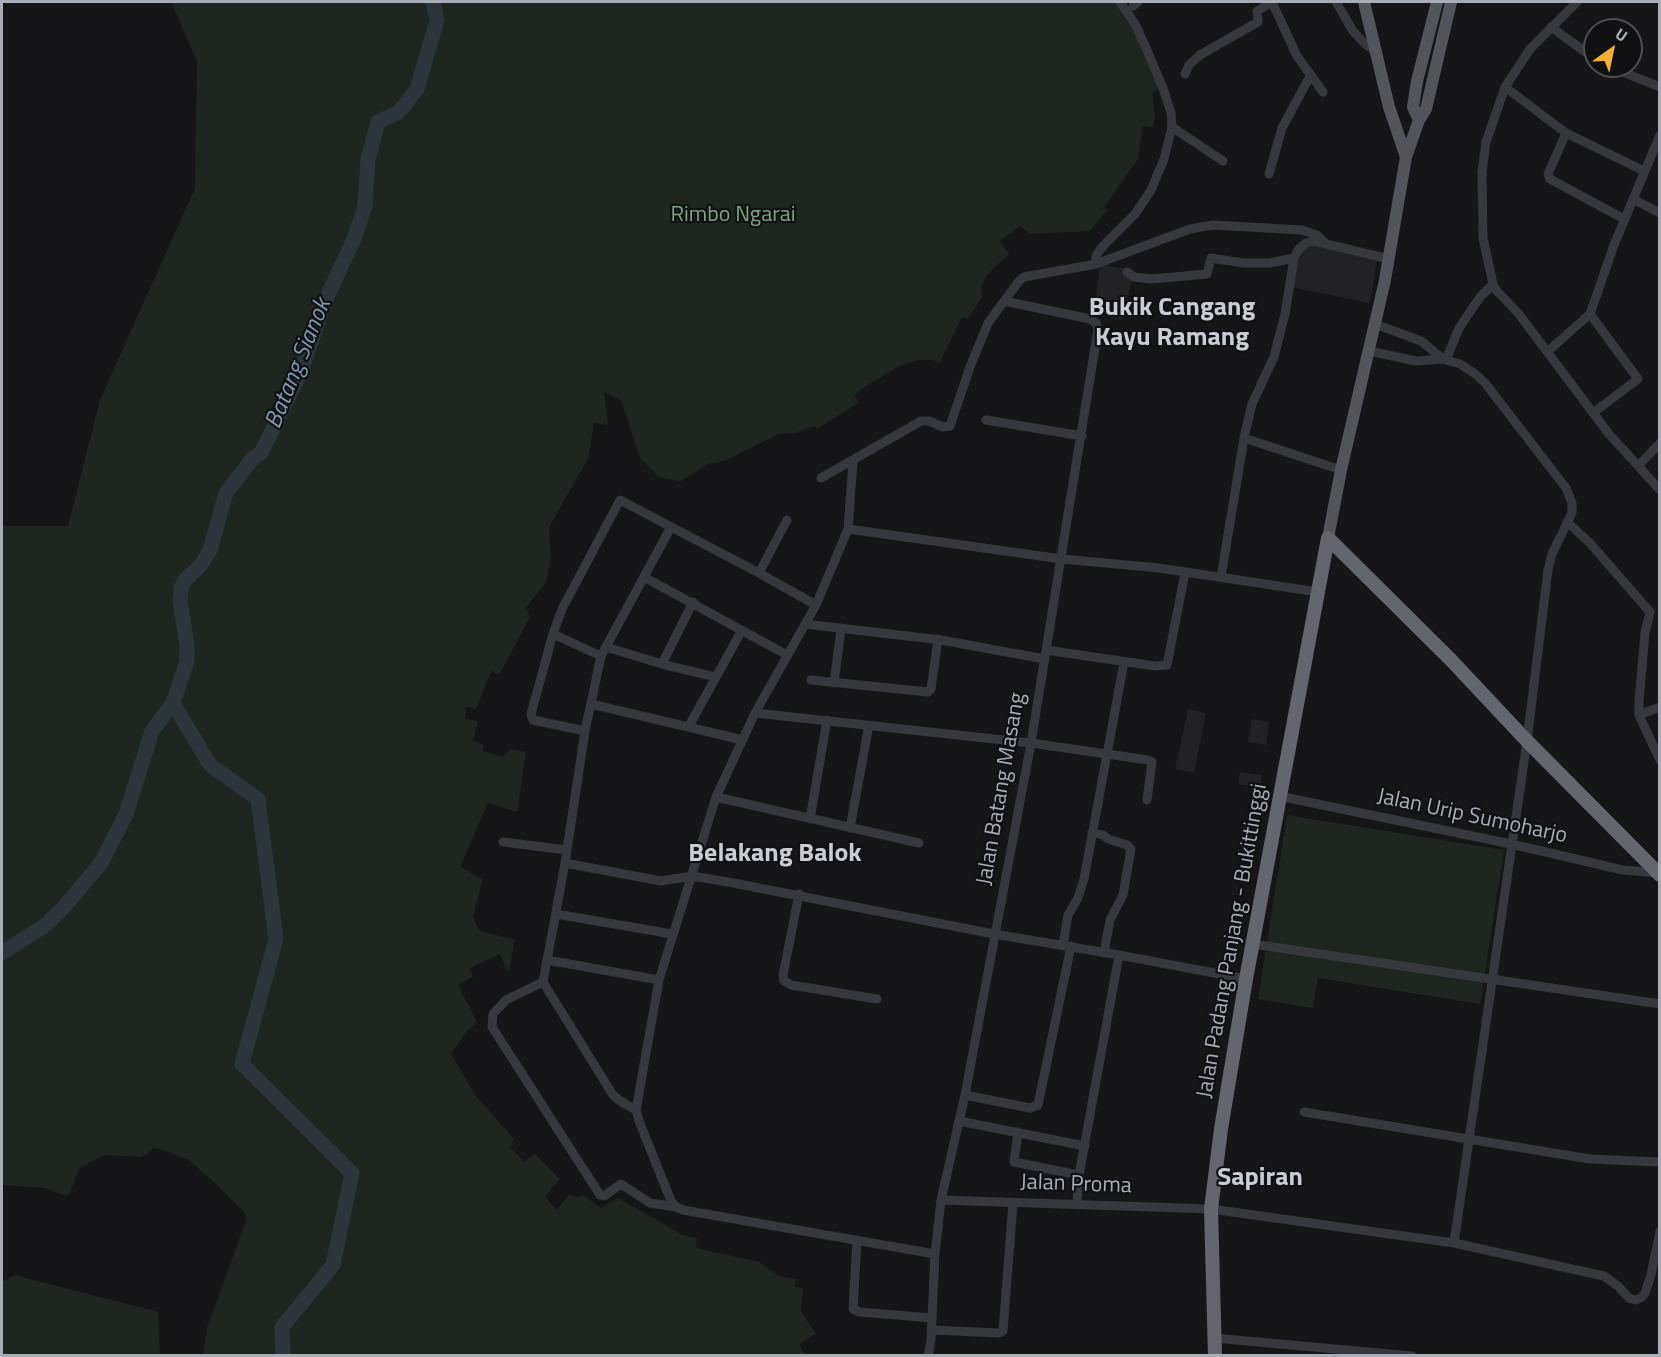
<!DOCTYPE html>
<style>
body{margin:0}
#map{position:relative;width:1661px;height:1357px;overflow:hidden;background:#161618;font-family:"Titillium Web",sans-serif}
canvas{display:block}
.frame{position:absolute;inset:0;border:3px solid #a8adb8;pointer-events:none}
.north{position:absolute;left:1583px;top:18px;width:60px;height:60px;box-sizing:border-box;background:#111113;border:2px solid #4d4f55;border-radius:50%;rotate:33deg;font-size:16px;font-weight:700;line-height:24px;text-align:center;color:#a8adb8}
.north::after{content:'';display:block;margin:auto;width:21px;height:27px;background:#f2b134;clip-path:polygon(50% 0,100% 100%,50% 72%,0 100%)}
</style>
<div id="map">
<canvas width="1661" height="1357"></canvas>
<div class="frame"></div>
<div class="north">U</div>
</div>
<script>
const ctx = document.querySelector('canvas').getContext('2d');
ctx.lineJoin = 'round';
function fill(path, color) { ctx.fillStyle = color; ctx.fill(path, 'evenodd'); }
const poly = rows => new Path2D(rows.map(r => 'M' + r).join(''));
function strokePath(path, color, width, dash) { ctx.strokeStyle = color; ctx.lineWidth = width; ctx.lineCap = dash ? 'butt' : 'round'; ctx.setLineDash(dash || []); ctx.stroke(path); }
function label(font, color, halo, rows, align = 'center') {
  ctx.font = font + ' "Titillium Web",sans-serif'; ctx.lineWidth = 4.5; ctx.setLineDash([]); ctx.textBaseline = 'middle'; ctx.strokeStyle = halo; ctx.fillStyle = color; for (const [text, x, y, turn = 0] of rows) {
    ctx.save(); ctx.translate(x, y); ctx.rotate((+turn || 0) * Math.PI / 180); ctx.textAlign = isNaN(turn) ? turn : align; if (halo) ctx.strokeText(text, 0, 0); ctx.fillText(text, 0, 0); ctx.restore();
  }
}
const built = poly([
 [1311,245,1377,260,1370,303,1291,287,1299,253],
 [1100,265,1131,269,1132,279,1123,320,1094,313],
 [1188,709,1206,713,1194,773,1175,769],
 [1252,719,1269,722,1266,745,1248,742],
 [1240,772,1262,775,1261,787,1238,784]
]);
const green = poly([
 [171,2,1120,2,1161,87,1152,93,1155,116,1153,127,1143,126,1138,159,1104,207,1107,210,1090,231,1029,234,1020,226,1000,241,1009,254,986,276,981,289,983,296,968,319,962,317,939,364,934,360,919,360,900,366,867,385,855,395,858,403,817,429,814,426,795,433,779,434,724,461,708,464,681,481,659,477,640,458,621,400,604,392,608,425,594,423,588,459,549,527,551,560,546,582,526,608,530,617,499,675,491,671,476,709,466,707,465,719,478,721,473,741,484,745,483,751,502,757,511,749,526,752,517,812,488,803,460,867,483,879,473,917,480,931,515,940,509,970,507,971,500,954,470,968,473,977,458,985,477,1022,468,1030,451,1054,476,1096,514,1139,510,1147,524,1162,535,1154,560,1179,545,1197,557,1210,569,1195,578,1197,583,1195,601,1208,618,1198,683,1235,697,1238,696,1248,759,1262,779,1276,796,1279,795,1287,803,1288,801,1311,816,1334,799,1344,805,1355,203,1355,207,1328,247,1218,243,1211,217,1185,189,1160,159,1149,153,1148,147,1155,140,1157,104,1155,79,1169,70,1193,66,1196,45,1188,2,1185,2,526,68,526,100,400,195,188,197,61],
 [1287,815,1504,850,1480,1004,1318,978,1313,1008,1258,999],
 [15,1275,158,1312,160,1355,2,1355,2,1282]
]);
const river = poly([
 [173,703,210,765,258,799,276,939,242,1064,352,1173,333,1265,282,1327,283,1356],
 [2,953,47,924,64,907,101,863,126,814,152,731,173,703,187,661,187,645,180,601,181,588,185,580,201,565,210,550,226,493,253,458,261,453,300,374,325,301,354,239,365,206,368,159,378,122,399,112,417,89,437,20,433,2]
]);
const minor = poly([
 [1272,2,1297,56,1323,92],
 [1336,2,1353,31,1365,44,1377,52],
 [1577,2,1530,49,1505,87,1486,142,1482,172,1483,238,1493,284,1496,290,1518,313,1609,434,1660,490],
 [1133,6,1138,2],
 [1551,27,1595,59],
 [1608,66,1660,87],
 [1185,74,1189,65,1200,55,1258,22,1257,11,1272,2],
 [1505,87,1566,133,1644,171],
 [1172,127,1223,161],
 [1566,133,1548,174,1550,179,1624,219],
 [1269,174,1282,128,1310,76],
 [1633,199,1660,213],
 [1096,264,1096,256,1102,247,1135,214,1151,190,1164,159,1172,127,1171,113,1164,91,1147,50,1135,24,1120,2],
 [1127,272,1134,277,1151,279,1207,274,1211,258,1243,263,1270,263,1294,258],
 [1590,314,1638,379,1593,413],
 [1375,324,1421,341,1443,359],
 [1369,351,1416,361,1443,359,1460,364,1474,373,1485,383,1566,488,1572,503,1572,513,1552,554,1548,570,1527,741,1454,1243],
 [1547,352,1590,314,1614,245,1660,135],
 [1446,360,1459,328,1480,297,1493,284],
 [986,420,1082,436],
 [1244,438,1341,470],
 [853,461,848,529,816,605,755,713,716,797,659,980,636,1110,639,1121,671,1201,676,1207,683,1210,935,1254],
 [1638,466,1660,443],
 [821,478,921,421,929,421,943,427,950,426,970,367,988,323,1019,281,1024,277,1096,264,1190,229,1213,225,1302,230,1317,235,1325,243],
 [1567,522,1589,542,1650,612,1645,633,1639,701,1639,715,1660,760],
 [848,529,1062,559,1159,568,1318,592],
 [759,573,787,520],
 [644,577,787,655],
 [1221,577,1244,438,1252,404,1274,357,1285,314,1294,258,1298,250,1306,243,1314,241,1389,259],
 [805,624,941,640,1045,659],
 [553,634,601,656],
 [606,647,662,664,716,677],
 [1046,650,1155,666,1167,665,1185,573],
 [662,664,693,602],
 [811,680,928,692,931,689,938,639],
 [834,683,841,629],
 [591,704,743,740],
 [755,713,1031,743,1148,760,1152,762,1147,800],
 [1639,715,1660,707],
 [689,726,742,630],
 [585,731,533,720,531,714,553,634,562,609,620,500,759,573,816,605],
 [1279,796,1511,844,1623,870,1659,873],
 [716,797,919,843],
 [810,819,827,720],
 [850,828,869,725],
 [1092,832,1103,835,1108,839,1127,845,1131,849,1123,895,1110,920,1104,953],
 [503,842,567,850],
 [565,863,661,881,692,876,728,882,994,934,1119,955,1246,979],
 [799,894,783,975,784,981,791,985,877,999],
 [556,914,672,934],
 [1253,944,1660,1004],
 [1063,945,1068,915,1078,898,1084,879,1124,662],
 [547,960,659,980],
 [543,982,506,1000,493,1014,492,1027,600,1195,604,1196,621,1184,650,1203,676,1207],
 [965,1095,1030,1108,1038,1105,1071,946],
 [636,1110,620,1101,613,1095,543,982,565,863,585,731,601,656,671,527],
 [1304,1112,1590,1159,1660,1162],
 [959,1121,1085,1146],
 [1018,1132,1014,1162,1079,1175,1119,955],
 [941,1200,1211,1209,1454,1243,1604,1276,1618,1286,1629,1298,1636,1300,1642,1297,1645,1293,1651,1275,1660,1231],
 [1077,1203,1079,1175],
 [857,1240,853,1309,860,1312,932,1318],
 [932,1330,999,1333,1003,1331,1013,1203],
 [1214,1338,1412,1356],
 [928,1356,931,1340,935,1254,941,1200,965,1095,1031,743,1098,329,1096,323,1090,319,1004,301]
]);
const major = poly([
 [1364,2,1389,107,1406,157],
 [1419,120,1413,107,1417,81,1437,2],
 [1328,538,1341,470,1385,280,1406,157,1419,120,1426,109,1451,2]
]);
const highway = poly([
 [1328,538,1451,660,1527,741,1660,875],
 [1215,1356,1211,1209,1221,1129,1246,979,1328,538]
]);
const parkNames = [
 ["Rimbo Ngarai",733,216]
];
const streetNames = [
 ["Jalan Batang Masang",1002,789,-80],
 ["Jalan Urip Sumoharjo",1472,817,12],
 ["Jalan Padang Panjang - Bukittinggi",1233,941,-80],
 ["Jalan Proma",1076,1185,2]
];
const waterNames = [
 ["Batang Sianok",299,364,-68]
];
const quarterNames = [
 ["Bukik Cangang",1172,309],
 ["Kayu Ramang",1172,339],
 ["Belakang Balok",775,855],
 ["Sapiran",1260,1179]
];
fill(built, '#222225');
fill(green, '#1e261f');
strokePath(river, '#2c353c', 15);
strokePath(minor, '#37383d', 9);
strokePath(major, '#53555c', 12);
strokePath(highway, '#63666e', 14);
label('22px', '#7fa381', '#111113', parkNames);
label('22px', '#a8adb8', '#111113', streetNames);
label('italic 24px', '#7f9bb3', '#111113', waterNames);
label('bold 26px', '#c9ccd4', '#111113', quarterNames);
</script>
